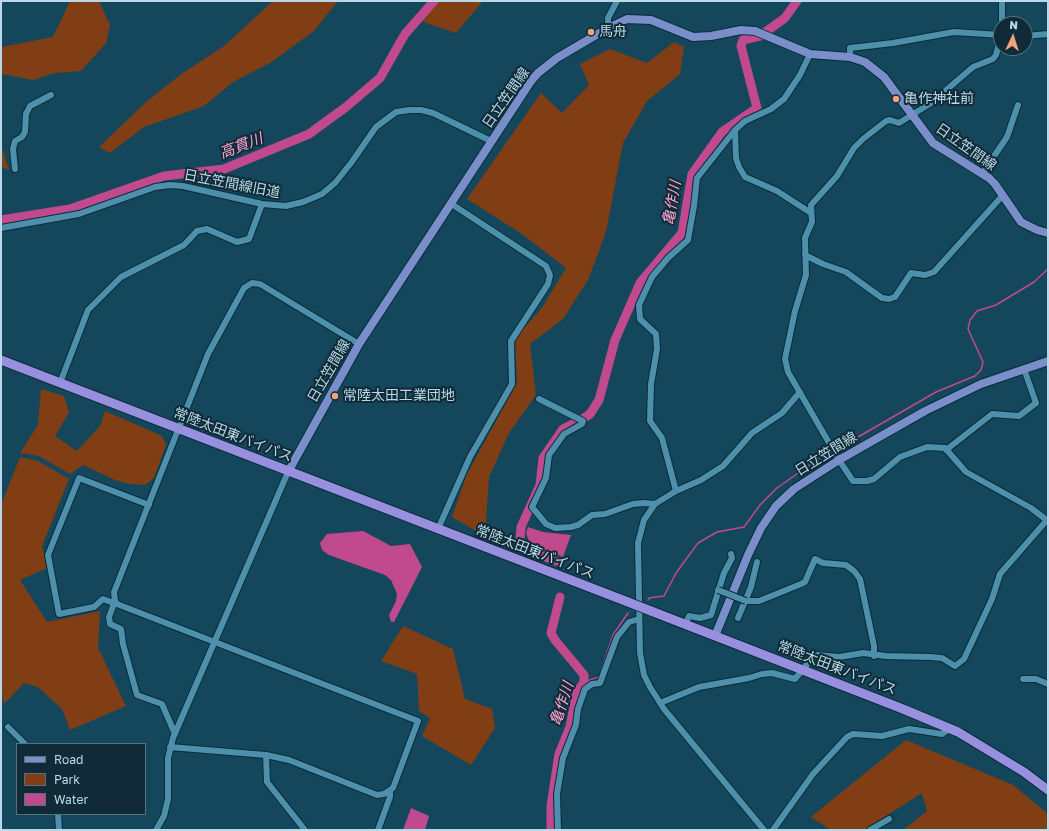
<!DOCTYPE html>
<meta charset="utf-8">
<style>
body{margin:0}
#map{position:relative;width:1049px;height:831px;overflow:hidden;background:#14475b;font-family:"Golos Text",sans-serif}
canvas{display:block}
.frame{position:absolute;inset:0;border:2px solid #bad9e8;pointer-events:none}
.legend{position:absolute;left:16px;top:743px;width:130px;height:72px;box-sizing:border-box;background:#102b37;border:1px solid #54717e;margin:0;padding:5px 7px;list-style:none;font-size:12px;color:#bad9e8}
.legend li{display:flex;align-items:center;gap:8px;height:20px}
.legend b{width:20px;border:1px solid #54717e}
.north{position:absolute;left:993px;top:16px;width:40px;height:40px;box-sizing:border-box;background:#102b37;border:1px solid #54717e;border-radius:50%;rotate:4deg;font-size:11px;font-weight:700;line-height:16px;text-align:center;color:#bad9e8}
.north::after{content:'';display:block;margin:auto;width:14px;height:18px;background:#f0a279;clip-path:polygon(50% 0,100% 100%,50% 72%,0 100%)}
</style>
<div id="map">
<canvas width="1049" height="831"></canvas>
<div class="frame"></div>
<ul class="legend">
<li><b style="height:5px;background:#7a8fca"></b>Road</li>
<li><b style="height:11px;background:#813e14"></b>Park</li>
<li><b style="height:11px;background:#c1498d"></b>Water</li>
</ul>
<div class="north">N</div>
</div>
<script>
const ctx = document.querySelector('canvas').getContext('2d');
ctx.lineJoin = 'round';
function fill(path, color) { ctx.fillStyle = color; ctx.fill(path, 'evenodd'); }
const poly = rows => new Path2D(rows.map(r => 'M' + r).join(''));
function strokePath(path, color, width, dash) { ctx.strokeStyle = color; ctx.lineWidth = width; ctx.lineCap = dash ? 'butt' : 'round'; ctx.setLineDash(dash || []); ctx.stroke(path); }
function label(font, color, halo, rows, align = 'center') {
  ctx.font = font + ' "Golos Text","Noto Sans JP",sans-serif'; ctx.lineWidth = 4; ctx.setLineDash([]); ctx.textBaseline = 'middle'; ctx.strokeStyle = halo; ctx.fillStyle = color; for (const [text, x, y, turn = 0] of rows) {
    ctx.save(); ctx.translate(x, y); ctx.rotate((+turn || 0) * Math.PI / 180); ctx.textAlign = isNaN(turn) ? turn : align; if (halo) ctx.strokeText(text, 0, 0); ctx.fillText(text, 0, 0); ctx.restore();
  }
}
const green = poly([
 [70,1,99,1,110,25,106,43,81,71,55,73,33,80,2,74,1,75,1,47,53,37],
 [273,1,338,1,314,31,270,63,233,82,204,106,144,127,110,153,99,147,146,102,180,75,224,46],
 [436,1,483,1,456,33,423,22],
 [674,42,684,47,680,74,647,101,623,143,606,232,588,280,563,319,530,344,536,395,509,433,489,477,485,536,452,517,467,474,517,383,515,338,542,308,566,268,522,234,467,199,541,93,562,113,589,85,580,64,610,49,647,63],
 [1,144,9,170,1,167],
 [41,389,64,396,69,412,55,436,77,451,100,426,105,411,162,436,166,445,154,478,145,485,130,484,115,480,83,465,70,474,39,456,20,453,38,425],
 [20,457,38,461,69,479,42,546,47,568,20,580,47,622,100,611,98,648,126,706,70,730,62,709,38,687,24,683,4,704,1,689,1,505],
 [403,626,453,649,465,699,492,709,495,728,471,765,422,736,430,718,419,711,417,674,381,661],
 [906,740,1013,785,1048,814,1048,830,903,830,927,811,922,793,864,830,831,830,811,817]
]);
const water = poly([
 [528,527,543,532,571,535,563,557,530,544,526,533],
 [363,531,391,546,410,544,422,567,394,622,391,622,389,615,396,601,397,594,391,580,385,575,329,555,322,550,320,543,327,534],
 [411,808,429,816,425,830,403,830]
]);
const stream = poly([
 [836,443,846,444,936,392,975,376,981,370,983,362,968,329,970,320,977,311,996,305,1034,282,1048,269],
 [648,600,649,598,664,596,676,573,698,543,717,532,744,527,760,505,777,488,822,456,824,448,827,447],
 [584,682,599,677,613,635,628,613]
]);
const river = poly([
 [1,220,70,209,164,176,224,169,309,134,346,107,380,78,405,34,434,1],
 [584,418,590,414,599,400,615,340,640,283,682,233,692,174,722,132,757,108,741,46,743,40,760,36,785,18,797,1],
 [556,561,524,548,520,539,521,527,540,485,543,458,563,429,579,421],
 [551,830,551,806,559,754,570,727,577,692,584,682,584,675,555,640,551,633,560,597]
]);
const minor = poly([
 [1002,24,1002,1],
 [608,28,608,18,617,1],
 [1001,36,996,55,993,59,973,67,931,103,899,123,890,120,886,121,863,139,854,148,837,176,811,205,812,222,805,238,806,275,795,311,785,359,788,372,839,460,853,481,867,481,874,479,900,457,927,447,945,448,966,472,1031,508,1048,521],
 [1025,36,1048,34],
 [850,57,850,48,893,43,954,32,1001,35],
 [735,130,736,158,739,167,745,177,777,191,811,213],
 [15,169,13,149,15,141,22,137,25,132,26,114,30,106,51,95],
 [982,174,1007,137,1018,105],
 [1,228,79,214,155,187,170,185,183,186,262,204,286,206,303,202,322,194,335,183,351,163,376,127,396,112,409,110,421,110,433,113,491,141],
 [805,255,823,264,846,272,882,298,889,299,895,297,911,273,925,275,934,272,1003,195],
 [60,383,88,310,121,277,184,245,197,231,207,229,237,242,249,239,262,204],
 [539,399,583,421,582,424,564,434,549,455,546,478,532,507,546,524,555,528,571,527,578,525,592,515,605,514,633,504,644,503,655,504],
 [946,450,992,414,1019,416,1036,403,1024,369],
 [676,491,662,438,650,421,651,384,657,349,656,334,640,319,639,305,652,277,668,258,688,240,694,206,697,178,735,130,745,121,771,109,784,99,800,75,810,54],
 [149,505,79,478,48,555,59,614,94,607,103,599,111,602,115,601,117,604,418,721,393,788,384,794,377,795,289,760,266,755,170,747],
 [438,529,470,457,512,384,511,341,548,284,550,275,546,266,450,203],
 [746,601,759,601,801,584,805,582,815,559,823,563,846,565,854,571,860,579,874,646,874,656],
 [738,618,751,587,757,562],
 [685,625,689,616,700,618,711,615,724,573,732,558,731,554],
 [1023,679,1036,679,1048,684],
 [660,703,699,687,749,678,762,674,772,673,795,679,812,658,817,655,839,657,863,653,886,656,930,657,942,658,955,666,964,659,992,599,1000,574,1047,520],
 [8,727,25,744],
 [175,734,162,704,137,695,123,644,121,629,110,624,109,617,115,601,114,592,208,354,244,288,252,283,260,284,359,344],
 [266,755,267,782,305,830],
 [58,814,59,830],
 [156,830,164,816,168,799,168,758,173,738,288,472],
 [378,830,390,797,390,792],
 [558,830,557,794,563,758,576,725,578,709,585,689,592,684,600,683,617,637,629,622,639,619],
 [764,830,664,709,650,687,644,675,640,653,638,543,644,520,655,504,676,491,701,480,723,466,752,433,782,413,800,392],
 [773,830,813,774,847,737,853,734,882,736,909,729,942,734,949,729],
 [870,830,889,819]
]);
const major = poly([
 [288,472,359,344,531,81,538,73,557,58,608,28,627,19,651,20,693,37,711,36,741,30,755,31,810,54,850,57,865,62,884,77,933,143,989,178,995,184,1021,222,1037,230,1048,233],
 [715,636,748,555,761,528,776,506,794,489,839,460,925,411,981,384,1048,361]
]);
const highway = poly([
 [1,360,628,602],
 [651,611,903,709,958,732,1024,772,1048,790]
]);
const minorBridge = poly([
 [718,590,746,601]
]);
const highwayBridge = poly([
 [628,602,651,611]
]);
const markers = [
 [591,32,4,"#f0a279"],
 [896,99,4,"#f0a279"],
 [335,396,4,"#f0a279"]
];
const poiNames = [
 ["馬舟",599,32],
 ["亀作神社前",904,99],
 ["常陸太田工業団地",343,396]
];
const streetNames = [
 ["日立笠間線",506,98,-55],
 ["日立笠間線",966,147,35],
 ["日立笠間線旧道",232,184,11],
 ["日立笠間線",329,371,-60],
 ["常陸太田東バイパス",233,435,21],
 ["日立笠間線",826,454,-32],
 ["常陸太田東バイパス",535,552,21],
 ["常陸太田東バイパス",837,668,21]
];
const waterNames = [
 ["高貫川",241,146,-21],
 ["亀作川",672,203,-80],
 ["亀作川",562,704,-72]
];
fill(green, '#813e14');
fill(water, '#c1498d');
strokePath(stream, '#c1498d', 1.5);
strokePath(river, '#c1498d', 9);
strokePath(minor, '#082c3a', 8);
strokePath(major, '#082c3a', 10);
strokePath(highway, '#082c3a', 11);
strokePath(minor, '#4e8fab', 6);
strokePath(major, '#7a8fca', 8);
strokePath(highway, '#988fde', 9);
strokePath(minorBridge, '#082c3a', 8, []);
strokePath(highwayBridge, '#082c3a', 11, []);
strokePath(minorBridge, '#4e8fab', 6);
strokePath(highwayBridge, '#988fde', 9);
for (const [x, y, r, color] of markers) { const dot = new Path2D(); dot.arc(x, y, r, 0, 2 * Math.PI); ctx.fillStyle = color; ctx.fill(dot); strokePath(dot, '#102b37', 1.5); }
label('14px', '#bad9e8', '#102b37', poiNames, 'left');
label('14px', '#bad9e8', '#102b37', streetNames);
label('italic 15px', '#ffa5d2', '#102b37', waterNames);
</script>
